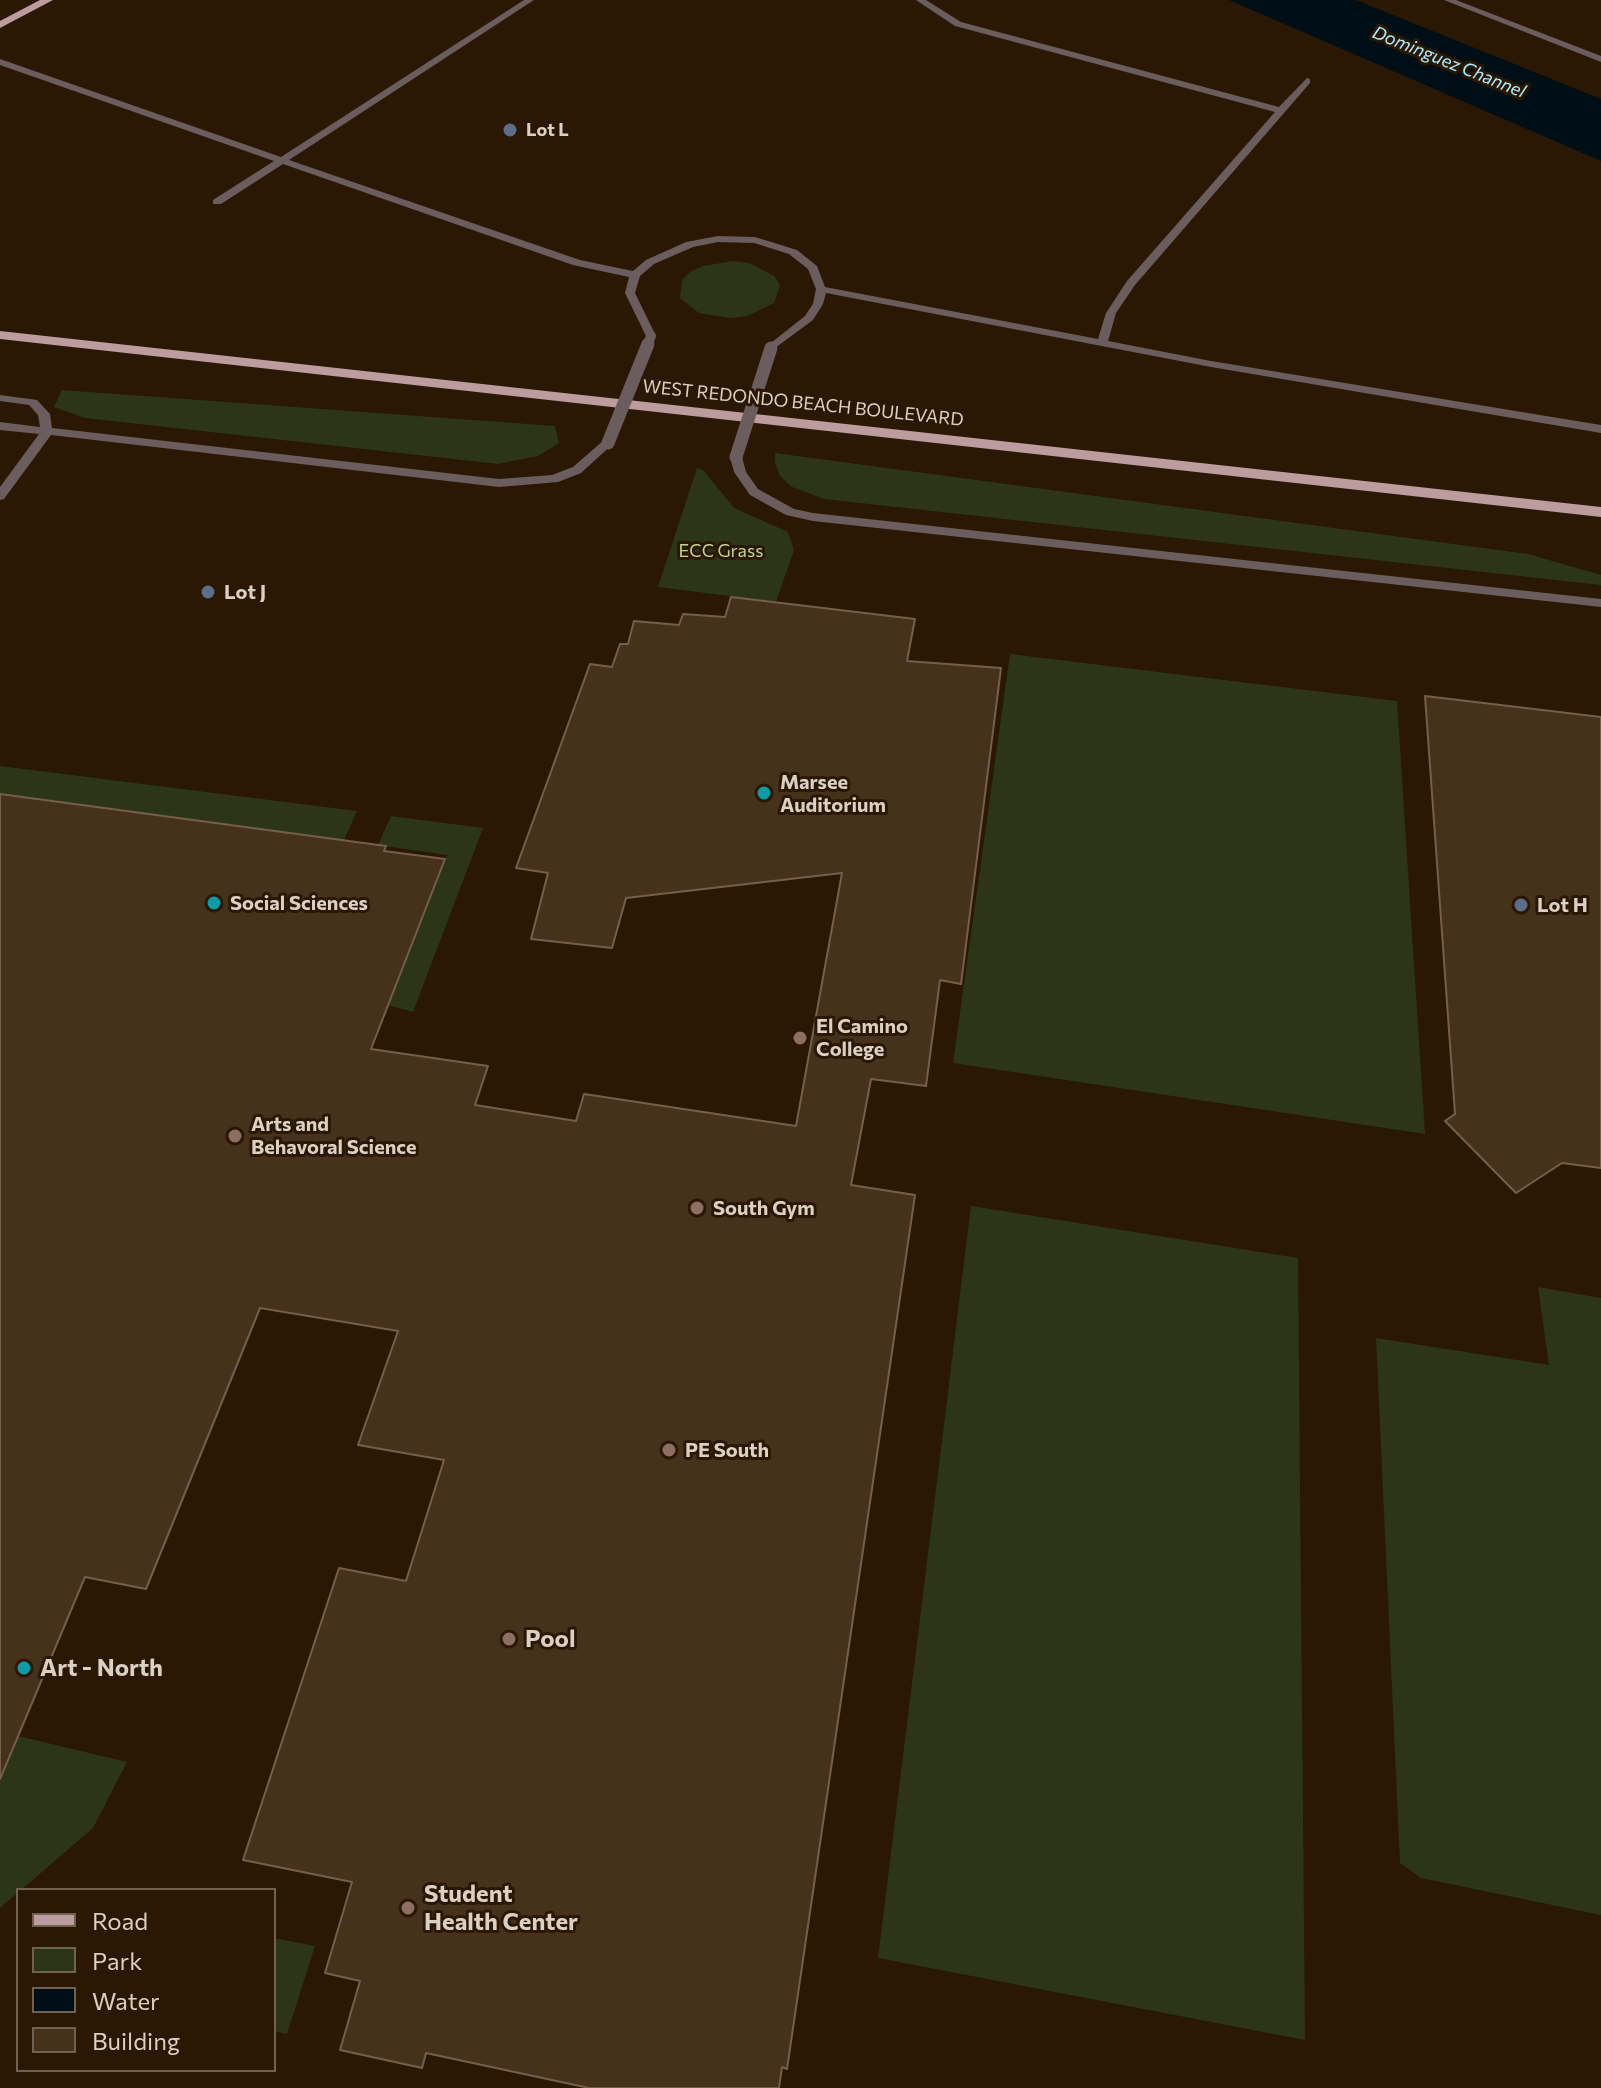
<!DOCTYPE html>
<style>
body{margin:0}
#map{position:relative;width:1601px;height:2088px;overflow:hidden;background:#2a1704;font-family:Commissioner,sans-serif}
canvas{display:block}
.legend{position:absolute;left:16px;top:1888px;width:260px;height:184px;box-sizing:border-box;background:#2a1704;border:2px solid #716150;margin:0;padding:10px 14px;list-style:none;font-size:24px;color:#dccfc3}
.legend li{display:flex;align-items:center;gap:16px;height:40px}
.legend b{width:40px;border:2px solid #716150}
</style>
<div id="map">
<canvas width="1601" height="2088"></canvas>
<ul class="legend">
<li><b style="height:10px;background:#bc9c9f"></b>Road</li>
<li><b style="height:22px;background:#2d3519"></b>Park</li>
<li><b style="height:22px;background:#000f16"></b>Water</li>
<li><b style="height:22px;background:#46311d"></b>Building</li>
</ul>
</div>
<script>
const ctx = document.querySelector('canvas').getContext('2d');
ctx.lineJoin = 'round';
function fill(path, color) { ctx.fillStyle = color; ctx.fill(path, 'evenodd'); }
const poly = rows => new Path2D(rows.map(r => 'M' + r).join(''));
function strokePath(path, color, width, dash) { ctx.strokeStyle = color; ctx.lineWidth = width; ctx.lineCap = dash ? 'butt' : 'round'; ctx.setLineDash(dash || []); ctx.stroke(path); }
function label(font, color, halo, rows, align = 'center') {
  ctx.font = font + ' Commissioner,sans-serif'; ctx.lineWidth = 6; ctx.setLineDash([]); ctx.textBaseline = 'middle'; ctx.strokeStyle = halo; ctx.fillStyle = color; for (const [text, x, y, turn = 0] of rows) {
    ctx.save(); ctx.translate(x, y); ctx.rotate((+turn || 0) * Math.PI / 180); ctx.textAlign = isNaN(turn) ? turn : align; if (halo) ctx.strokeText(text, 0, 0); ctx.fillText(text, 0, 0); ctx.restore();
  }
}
const green = poly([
 [733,261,749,263,774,276,780,285,774,303,747,316,730,318,699,313,680,298,682,280,690,272,703,266],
 [62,390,555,426,559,443,538,456,498,464,85,418,54,407],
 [775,453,1528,554,1601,575,1601,585,824,499,792,487,780,476,775,463],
 [697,468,703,470,734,508,788,532,794,550,776,602,658,587],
 [1010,654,1397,701,1425,1134,953,1063],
 [0,766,357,811,344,840,0,794],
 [391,816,483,828,413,1012,388,1005,447,855,378,845],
 [971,1206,1298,1258,1305,2040,878,1958],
 [1538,1287,1601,1298,1601,1915,1421,1878,1400,1863,1376,1338,1549,1365],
 [18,1736,127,1762,93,1828,0,1908,0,1781],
 [274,1938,315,1946,287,2034,274,2031]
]);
const water = poly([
 [1229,0,1356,0,1601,99,1601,161]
]);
const building = poly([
 [731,597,915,619,907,661,1001,668,961,984,940,980,926,1086,871,1079,851,1185,915,1195,787,2069,782,2067,779,2088,589,2088,426,2053,422,2068,340,2050,360,1981,325,1973,352,1882,243,1860,339,1568,406,1581,444,1460,358,1445,398,1331,260,1308,146,1589,85,1577,0,1779,0,794,386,846,384,851,445,859,371,1049,488,1066,475,1105,576,1121,584,1094,796,1126,842,873,626,898,612,948,531,939,548,873,516,868,590,664,612,667,620,644,628,644,634,621,679,625,683,614,725,617,731,597],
 [1425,696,1601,717,1601,1168,1562,1163,1516,1193,1445,1121,1455,1114,1425,696]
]);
const lane = poly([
 [524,0,534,0,289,160,580,260,633,271,646,260,686,242,718,236,755,237,797,250,817,266,825,287,1098,339,1106,313,1127,281,1275,112,955,26,916,0,926,0,961,22,1279,107,1307,78,1310,79,1310,83,1135,285,1116,313,1108,341,1211,361,1601,425,1601,433,1211,367,826,293,823,304,813,320,771,351,765,348,767,346,805,316,813,304,816,289,808,269,789,254,754,243,718,242,693,247,654,264,640,276,635,293,656,336,651,339,646,336,625,293,629,277,573,265,283,164,221,204,213,204,213,200,274,161,0,65,0,59,281,157,524,0],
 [0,395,37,400,50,414,52,428,499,479,552,475,573,467,604,440,608,439,614,443,581,473,558,482,499,487,51,435,4,499,0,500,0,487,39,434,0,430,0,422,40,427,38,415,29,405,0,401,0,395],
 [736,453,742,457,746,472,758,489,794,509,813,513,1601,599,1601,607,813,521,786,515,750,495,734,472,730,457,736,453]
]);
const street = poly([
 [1444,0,1456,0,1601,56,1601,62,1444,0]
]);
const primary = poly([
 [40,0,53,0,0,28,0,21,40,0],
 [0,331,1601,507,1601,517,0,339,0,331]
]);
const laneBridgeFar1 = poly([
 [647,346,651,336]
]);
const laneBridge = poly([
 [608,443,648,344],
 [736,457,771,348]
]);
const markers = [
 [510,130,8,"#5c6f8a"],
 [208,592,8,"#5c6f8a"],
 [764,793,8,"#0f9aa8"],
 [214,903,8,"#0f9aa8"],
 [1521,905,8,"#5c6f8a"],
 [800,1038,8,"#8d6e63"],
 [235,1136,8,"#8d6e63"],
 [697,1208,8,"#8d6e63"],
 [669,1450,8,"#8d6e63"],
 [509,1639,8,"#8d6e63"],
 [24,1668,8,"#0f9aa8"],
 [408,1908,8,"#8d6e63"]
];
const farWaternames = [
 ["Dominguez Channel",1449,62,22]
];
const farPoinames = [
 ["Lot L",526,130]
];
const farStreetnames = [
 ["WEST REDONDO BEACH BOULEVARD",803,403,6]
];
const farParknames = [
 ["ECC Grass",721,551]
];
const poiNames = [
 ["Lot J",224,592],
 ["Marsee",780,782],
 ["Auditorium",780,805],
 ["Social Sciences",230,903],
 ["Lot H",1537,905],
 ["El Camino",816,1026],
 ["College",816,1049],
 ["Arts and",251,1124],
 ["Behavoral Science",251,1147],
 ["South Gym",713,1208],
 ["PE South",685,1450]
];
const nearPoinames = [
 ["Pool",525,1639],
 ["Art - North",40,1668],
 ["Student",424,1894],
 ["Health Center",424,1922]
];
fill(green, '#2d3519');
fill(water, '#000f16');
fill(building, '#46311d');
strokePath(building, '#765f4a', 2);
fill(lane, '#6b5c5d');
fill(street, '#6b5c5d');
fill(primary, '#bc9c9f');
strokePath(laneBridgeFar1, '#6b5c5d', 10);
strokePath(laneBridge, '#6b5c5d', 13);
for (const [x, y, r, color] of markers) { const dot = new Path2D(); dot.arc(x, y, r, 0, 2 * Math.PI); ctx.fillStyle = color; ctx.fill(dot); strokePath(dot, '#2a1704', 3); }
label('italic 18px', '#abebfe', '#2a1704', farWaternames);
label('bold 18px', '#dccfc3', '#2a1704', farPoinames, 'left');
label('18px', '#dccfc3', '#2a1704', farStreetnames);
label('18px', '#c2d494', '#2a1704', farParknames);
label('bold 20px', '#dccfc3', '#2a1704', poiNames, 'left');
label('bold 24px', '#dccfc3', '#2a1704', nearPoinames, 'left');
</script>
